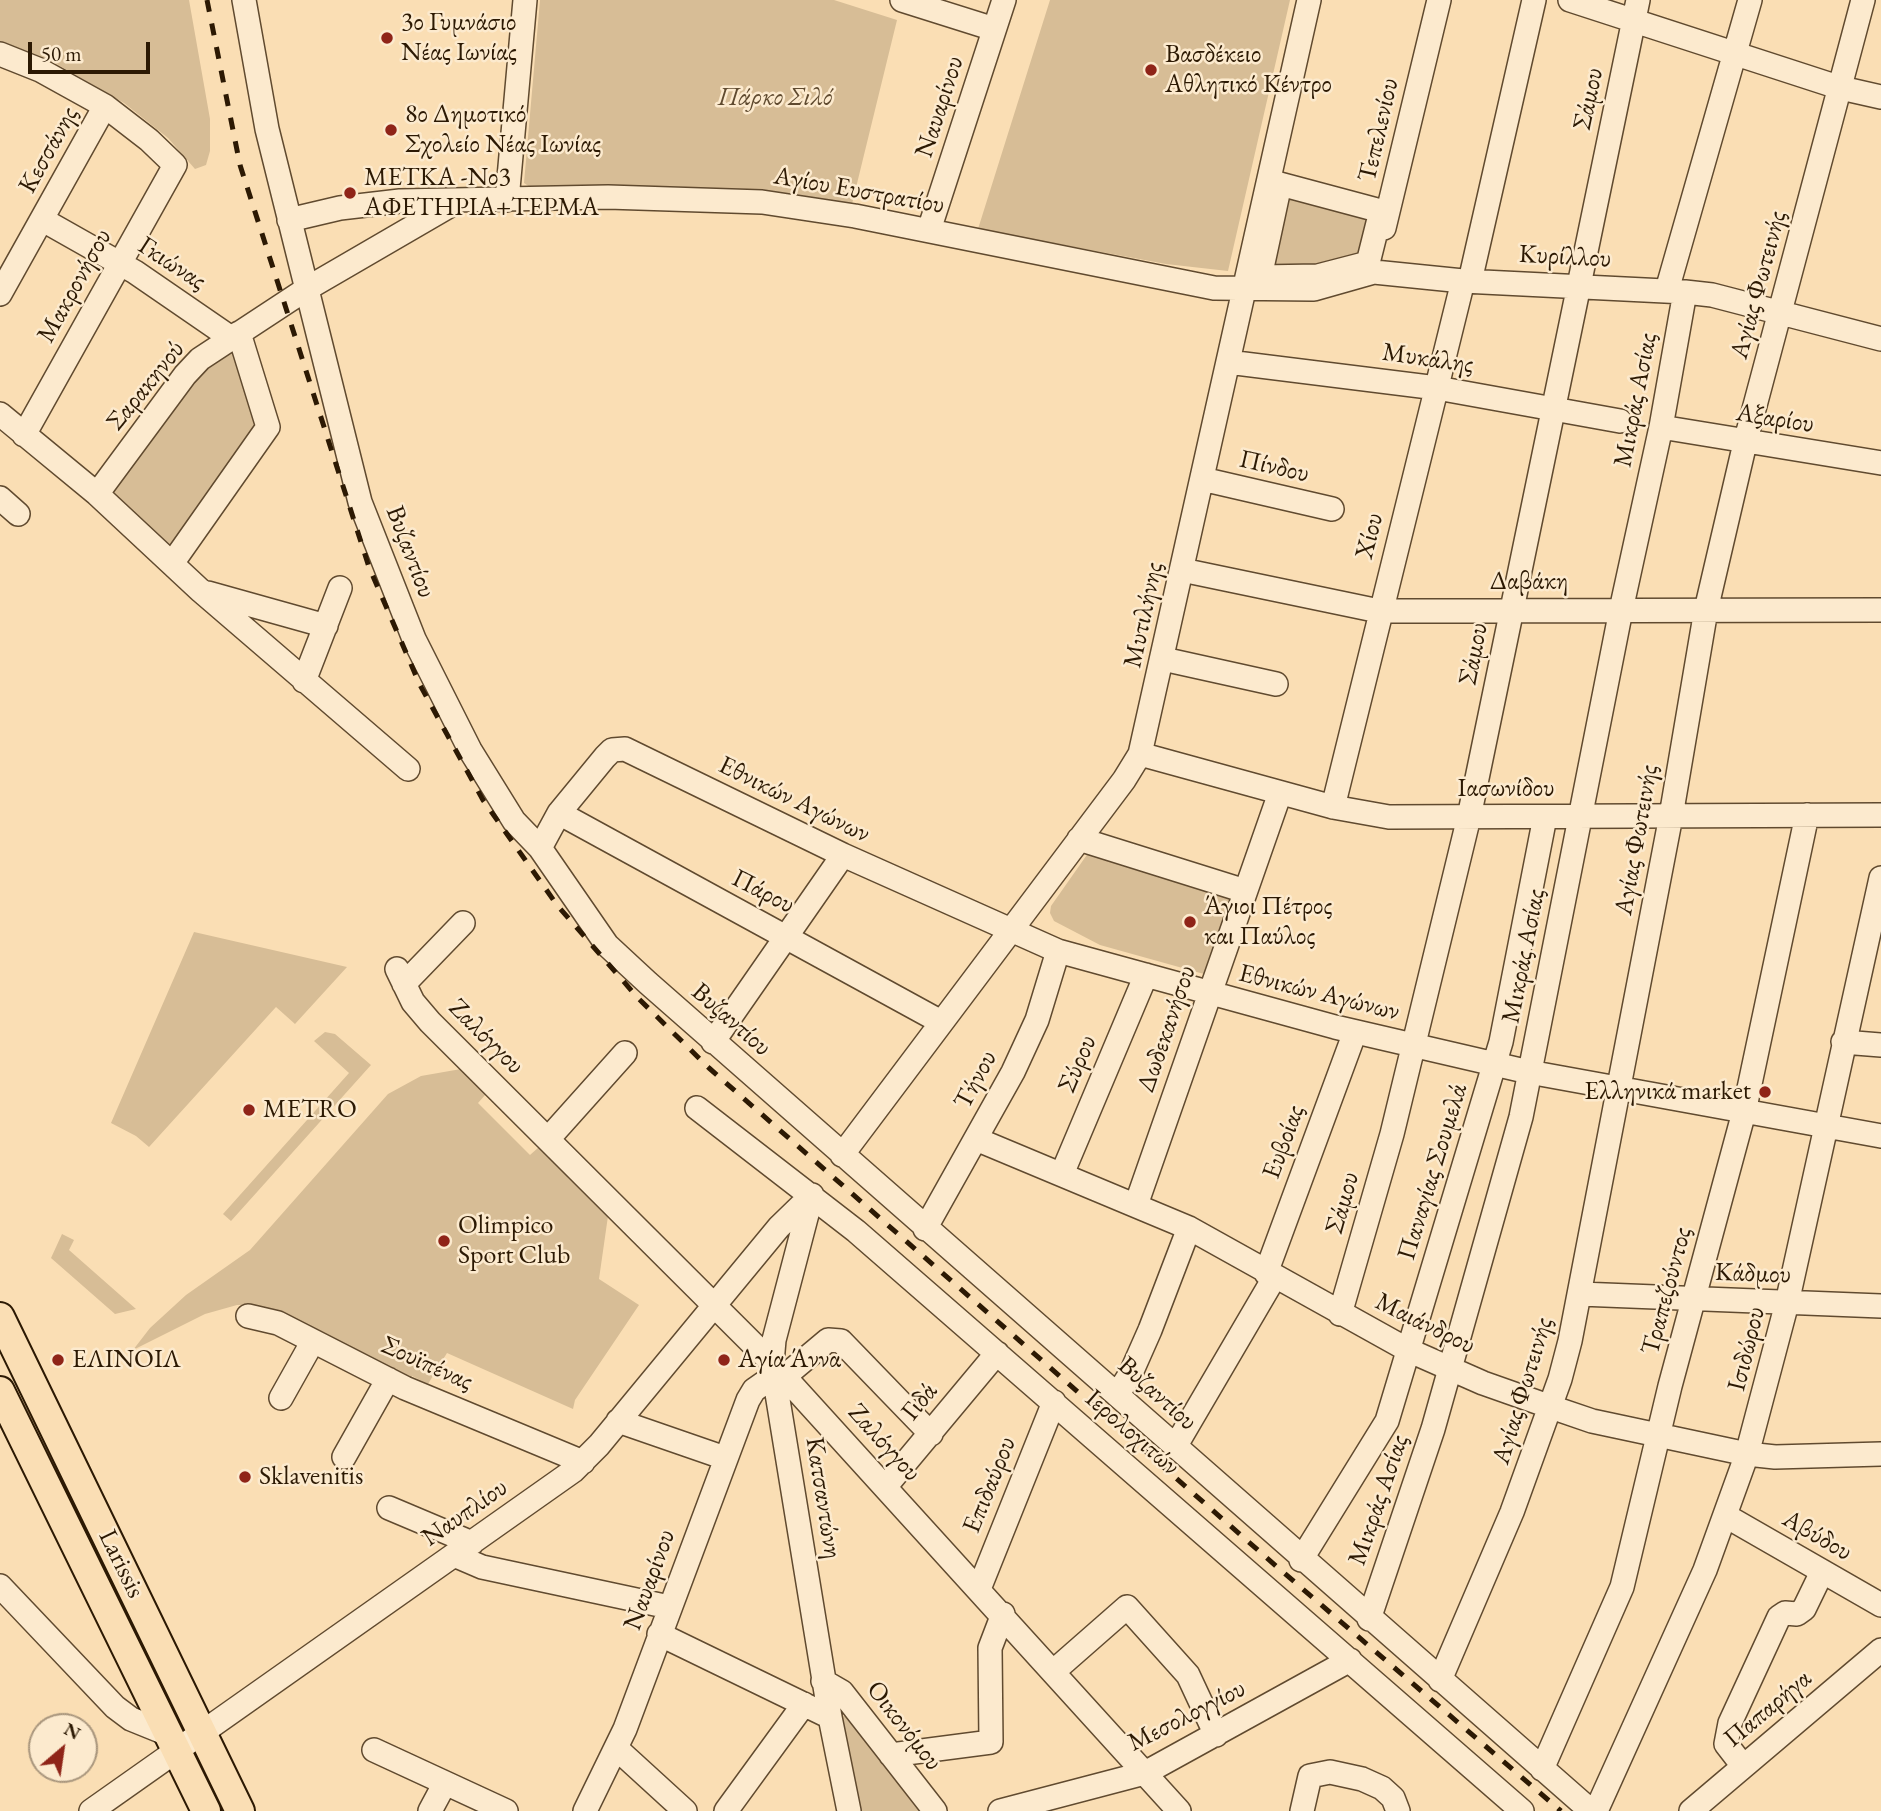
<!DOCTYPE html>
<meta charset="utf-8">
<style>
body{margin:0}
#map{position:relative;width:1881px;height:1811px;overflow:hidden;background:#fadeb4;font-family:"EB Garamond",serif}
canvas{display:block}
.north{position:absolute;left:28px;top:1713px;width:70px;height:70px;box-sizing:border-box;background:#fceace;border:2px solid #a9967d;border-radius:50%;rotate:29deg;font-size:19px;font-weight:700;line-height:28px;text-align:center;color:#2c1903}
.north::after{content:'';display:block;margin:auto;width:24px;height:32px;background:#8f2418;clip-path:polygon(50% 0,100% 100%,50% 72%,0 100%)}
.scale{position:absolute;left:28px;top:42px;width:122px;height:32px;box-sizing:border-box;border:4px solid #2c1903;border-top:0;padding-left:9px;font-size:21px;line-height:24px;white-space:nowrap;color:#2c1903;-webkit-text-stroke:5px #fceace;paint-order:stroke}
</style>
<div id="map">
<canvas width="1881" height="1811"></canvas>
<div class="north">N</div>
<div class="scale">50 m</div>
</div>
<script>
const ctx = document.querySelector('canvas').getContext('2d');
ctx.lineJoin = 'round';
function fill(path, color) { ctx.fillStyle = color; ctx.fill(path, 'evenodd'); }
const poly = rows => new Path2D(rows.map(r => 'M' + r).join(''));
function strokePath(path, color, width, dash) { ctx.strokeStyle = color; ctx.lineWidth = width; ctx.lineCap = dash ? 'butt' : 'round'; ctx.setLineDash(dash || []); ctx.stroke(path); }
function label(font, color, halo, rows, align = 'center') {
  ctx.font = font + ' "EB Garamond",serif'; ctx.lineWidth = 5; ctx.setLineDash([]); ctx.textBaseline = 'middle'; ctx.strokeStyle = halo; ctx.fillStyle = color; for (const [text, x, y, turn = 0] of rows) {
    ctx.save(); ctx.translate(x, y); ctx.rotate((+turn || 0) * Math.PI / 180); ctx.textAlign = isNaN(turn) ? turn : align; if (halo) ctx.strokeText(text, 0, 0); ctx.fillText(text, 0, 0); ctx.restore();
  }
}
const green = poly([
 [0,0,189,0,210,119,210,151,206,165,195,169,168,138,124,103,48,59,0,41],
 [540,0,834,0,897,20,851,208,788,196,619,185,530,187,524,183],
 [1050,0,1290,0,1228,271,1166,264,978,229],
 [1282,187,1377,212,1366,261,1264,275],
 [236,350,263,426,169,548,111,493,200,373],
 [1091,849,1233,893,1204,974,1100,945,1054,921,1050,913,1051,906],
 [194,932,347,967,295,1024,276,1007,149,1147,136,1136,111,1123],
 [325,1032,335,1034,371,1065,231,1221,223,1214,349,1073,314,1041],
 [461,1069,486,1094,478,1103,530,1155,539,1147,608,1216,599,1279,639,1305,575,1400,573,1409,447,1353,428,1384,412,1376,410,1381,247,1305,237,1305,205,1314,133,1350,150,1328,186,1295,250,1250,388,1094,421,1076],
 [62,1234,74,1240,69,1250,136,1309,115,1314,51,1258],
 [849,1715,923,1811,858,1811,840,1717]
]);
const minor = poly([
 [244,0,267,129,360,502,414,639,470,750,514,821,540,848,607,945,648,983,1591,1811],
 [902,0,994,29],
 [1570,0,1841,88,1881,97],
 [0,54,40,70,105,106,149,140,175,165,24,435],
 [1280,184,1381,211,1368,263,1318,276,1260,277,1280,184],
 [507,200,525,0],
 [43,220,135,272,231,338],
 [289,220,340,208,400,201,608,197,762,202,855,216,1214,288,1314,289,1374,272,1463,281,1685,292,1712,295,1881,339],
 [1384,228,1439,0],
 [929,230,1004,0],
 [1470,281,1534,0],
 [1667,290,1750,0],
 [0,294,105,106],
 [1228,362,1437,388,1620,421],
 [0,414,97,494,201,591,408,769],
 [1661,427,1881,463],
 [1202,479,1332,509],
 [97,494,185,375,200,359,308,288,456,202],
 [0,498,18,514],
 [173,562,268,427,239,333],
 [1182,570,1379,611,1881,610],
 [208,593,326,626],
 [1163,659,1276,684],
 [304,681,340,588],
 [1140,754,1333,807,1389,817,1881,815],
 [1333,807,1463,281],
 [559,813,941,1022],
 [1079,839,1245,891],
 [540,848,559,813,605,757,612,750,625,749,843,855,1058,951,1335,1027,1529,1072,1881,1136],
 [397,969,413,1002,430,1022,772,1363,1179,1811],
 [404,984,463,923],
 [713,1042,843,855],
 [1843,1042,1881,1045],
 [697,1108,856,1231,1522,1811],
 [548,1139,625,1053],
 [976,1139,1189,1228,1408,1350,1483,1383,1551,1407,1592,1421,1747,1454,1775,1457,1881,1454],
 [842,1155,1124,780,1140,754,1309,0],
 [1062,1174,1146,975],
 [812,1195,774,1340,772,1363,830,1717,849,1811],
 [1136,1205,1280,793],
 [925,1229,1013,1072,1037,1020,1058,951],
 [1266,1273,1355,1032],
 [1580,1294,1881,1306],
 [1340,1314,1392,1134,1469,817,1638,0],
 [248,1316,278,1323,405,1388,583,1462],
 [785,1376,828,1340,841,1341,931,1434],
 [1117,1395,1131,1373,1150,1330,1189,1228],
 [281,1398,313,1341],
 [618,1421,725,1458],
 [1175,1447,1274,1278],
 [344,1457,388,1379],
 [886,1486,997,1353],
 [389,1508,472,1543],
 [1726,1516,1881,1605],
 [454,1555,482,1567,669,1607],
 [1301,1560,1387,1421,1501,1042,1545,817],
 [0,1586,115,1707,131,1719,168,1734],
 [979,1589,1054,1402],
 [1369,1619,1433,1429,1521,1117,1621,610,1661,427,1685,292],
 [659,1634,830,1717],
 [1054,1671,1127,1607,1188,1675,1216,1735],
 [1440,1680,1512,1512,1560,1379,1570,1341,1671,816,1706,610,1745,443,1863,0],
 [823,1681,842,1692,935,1811],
 [616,1748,685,1811],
 [374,1750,506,1811],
 [891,1755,991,1742,990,1648,1003,1614],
 [1743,1766,1726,1744,1730,1723,1779,1617,1785,1613,1797,1614,1804,1609,1822,1572],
 [1542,1769,1622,1587,1670,1386,1744,1112,1807,815],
 [91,1811,573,1471,599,1445,779,1227,812,1195],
 [430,1811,445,1783],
 [585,1811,625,1729,748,1400,754,1390,774,1376],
 [726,1811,804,1704],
 [1000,1811,1145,1773,1350,1660],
 [1302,1811,1310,1776,1330,1772,1362,1779,1382,1788,1393,1798,1398,1811],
 [1596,1811,1705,1570,1747,1454,1787,1303,1881,878],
 [1691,1811,1881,1650]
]);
const major = poly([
 [0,1317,240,1811],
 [0,1391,206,1811]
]);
const rail = poly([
 [207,0,240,165,369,567,420,685,483,800,557,905,638,998,709,1068,1276,1566,1561,1811]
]);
const markers = [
 [387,38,7,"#8f2418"],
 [1151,70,7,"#8f2418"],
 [391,130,7,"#8f2418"],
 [350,193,7,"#8f2418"],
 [1190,922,7,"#8f2418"],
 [1765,1092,7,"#8f2418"],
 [249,1110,7,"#8f2418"],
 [444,1241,7,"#8f2418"],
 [58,1360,7,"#8f2418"],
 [724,1360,7,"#8f2418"],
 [245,1477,7,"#8f2418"]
];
const poiNames = [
 ["3ο Γυμνάσιο",401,23],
 ["Νέας Ιωνίας",401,53],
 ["Βασδέκειο",1165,55],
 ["Αθλητικό Κέντρο",1165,85],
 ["8ο Δημοτικό",405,115],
 ["Σχολείο Νέας Ιωνίας",405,145],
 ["ΜΕΤΚΑ -Νο3",364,178],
 ["ΑΦΕΤΗΡΙΑ+ΤΕΡΜΑ",364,208],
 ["Άγιοι Πέτρος",1204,907],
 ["και Παύλος",1204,937],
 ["Ελληνικά market",1751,1092,"right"],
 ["METRO",263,1110],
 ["Olimpico",458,1226],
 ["Sport Club",458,1256],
 ["ΕΛΙΝΟΙΛ",72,1360],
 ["Αγία Άννα",738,1360],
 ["Sklavenitis",259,1477]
];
const parkNames = [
 ["Πάρκο Σιλό",775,98]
];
const streetNames = [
 ["Σάμου",1589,99,-78],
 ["Ναυαρίνου",940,107,-72],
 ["Τεπελενίου",1379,130,-77],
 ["Κεσσάνης",49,150,-61],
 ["Αγίου Ευστρατίου",859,191,10],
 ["Κυρίλλου",1565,257,3],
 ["Γκιώνας",172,264,33],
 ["Αγίας Φωτεινής",1759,285,-75],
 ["Μακρονήσου",75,286,-61],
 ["Μυκάλης",1428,359,8],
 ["Σαρακηνού",146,386,-51],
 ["Μικράς Ασίας",1636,400,-79],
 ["Αξαρίου",1775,419,9],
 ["Πίνδου",1274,467,13],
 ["Χίου",1370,536,-76],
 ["Βυζαντίου",410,552,69],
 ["Δαβάκη",1529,582],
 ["Μυτιλήνης",1144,615,-78],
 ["Σάμου",1474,654,-79],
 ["Ιασωνίδου",1506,789],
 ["Εθνικών Αγώνων",794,800,26],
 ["Αγίας Φωτεινής",1637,840,-80],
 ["Πάρου",763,892,27],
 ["Μικράς Ασίας",1524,956,-79],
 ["Εθνικών Αγώνων",1319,993,14],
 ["Βυζαντίου",731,1020,41],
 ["Δωδεκανήσου",1167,1029,-71],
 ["Ζαλόγγου",486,1037,45],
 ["Σύρου",1078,1064,-67],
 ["Τήνου",976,1080,-62],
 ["Ευβοίας",1284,1142,-70],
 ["Παναγίας Σουμελά",1433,1172,-73],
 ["Σάμου",1343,1203,-74],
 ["Κάδμου",1753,1274,2],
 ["Τραπεζούντος",1667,1291,-75],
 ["Μαιάνδρου",1425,1324,26],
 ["Ισιδώρου",1747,1349,-76],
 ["Σουϊπένας",427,1364,24],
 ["Αγίας Φωτεινής",1523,1391,-73],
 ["Βυζαντίου",1157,1394,42],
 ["Γιδά",920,1402,-51],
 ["Ιερολοχιτών",1132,1433,41],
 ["Ζαλόγγου",884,1443,48],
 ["Επιδαύρου",990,1485,-68],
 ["Κατσαντώνη",823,1498,81],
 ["Μικράς Ασίας",1379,1500,-71],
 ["Ναυπλίου",465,1513,-35],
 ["Αβύδου",1817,1536,30],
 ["Larissis",121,1564,64],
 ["Ναυαρίνου",650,1580,-70],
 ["Παπαρήγα",1768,1709,-40],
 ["Μεσολογγίου",1187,1716,-27],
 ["Οικονόμου",904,1726,52]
];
fill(green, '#d7bd96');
strokePath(minor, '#604a2f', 26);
strokePath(major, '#2c1903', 32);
strokePath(minor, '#fceace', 23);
strokePath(major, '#fadeb4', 28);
strokePath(rail, '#2c1903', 5, [12, 12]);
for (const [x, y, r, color] of markers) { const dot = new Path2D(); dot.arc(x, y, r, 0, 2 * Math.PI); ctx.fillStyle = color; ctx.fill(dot); strokePath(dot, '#fceace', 2.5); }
label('26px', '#2c1903', '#fceace', poiNames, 'left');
label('italic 26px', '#5f4a2f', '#fceace', parkNames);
label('26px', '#2c1903', '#fceace', streetNames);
</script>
